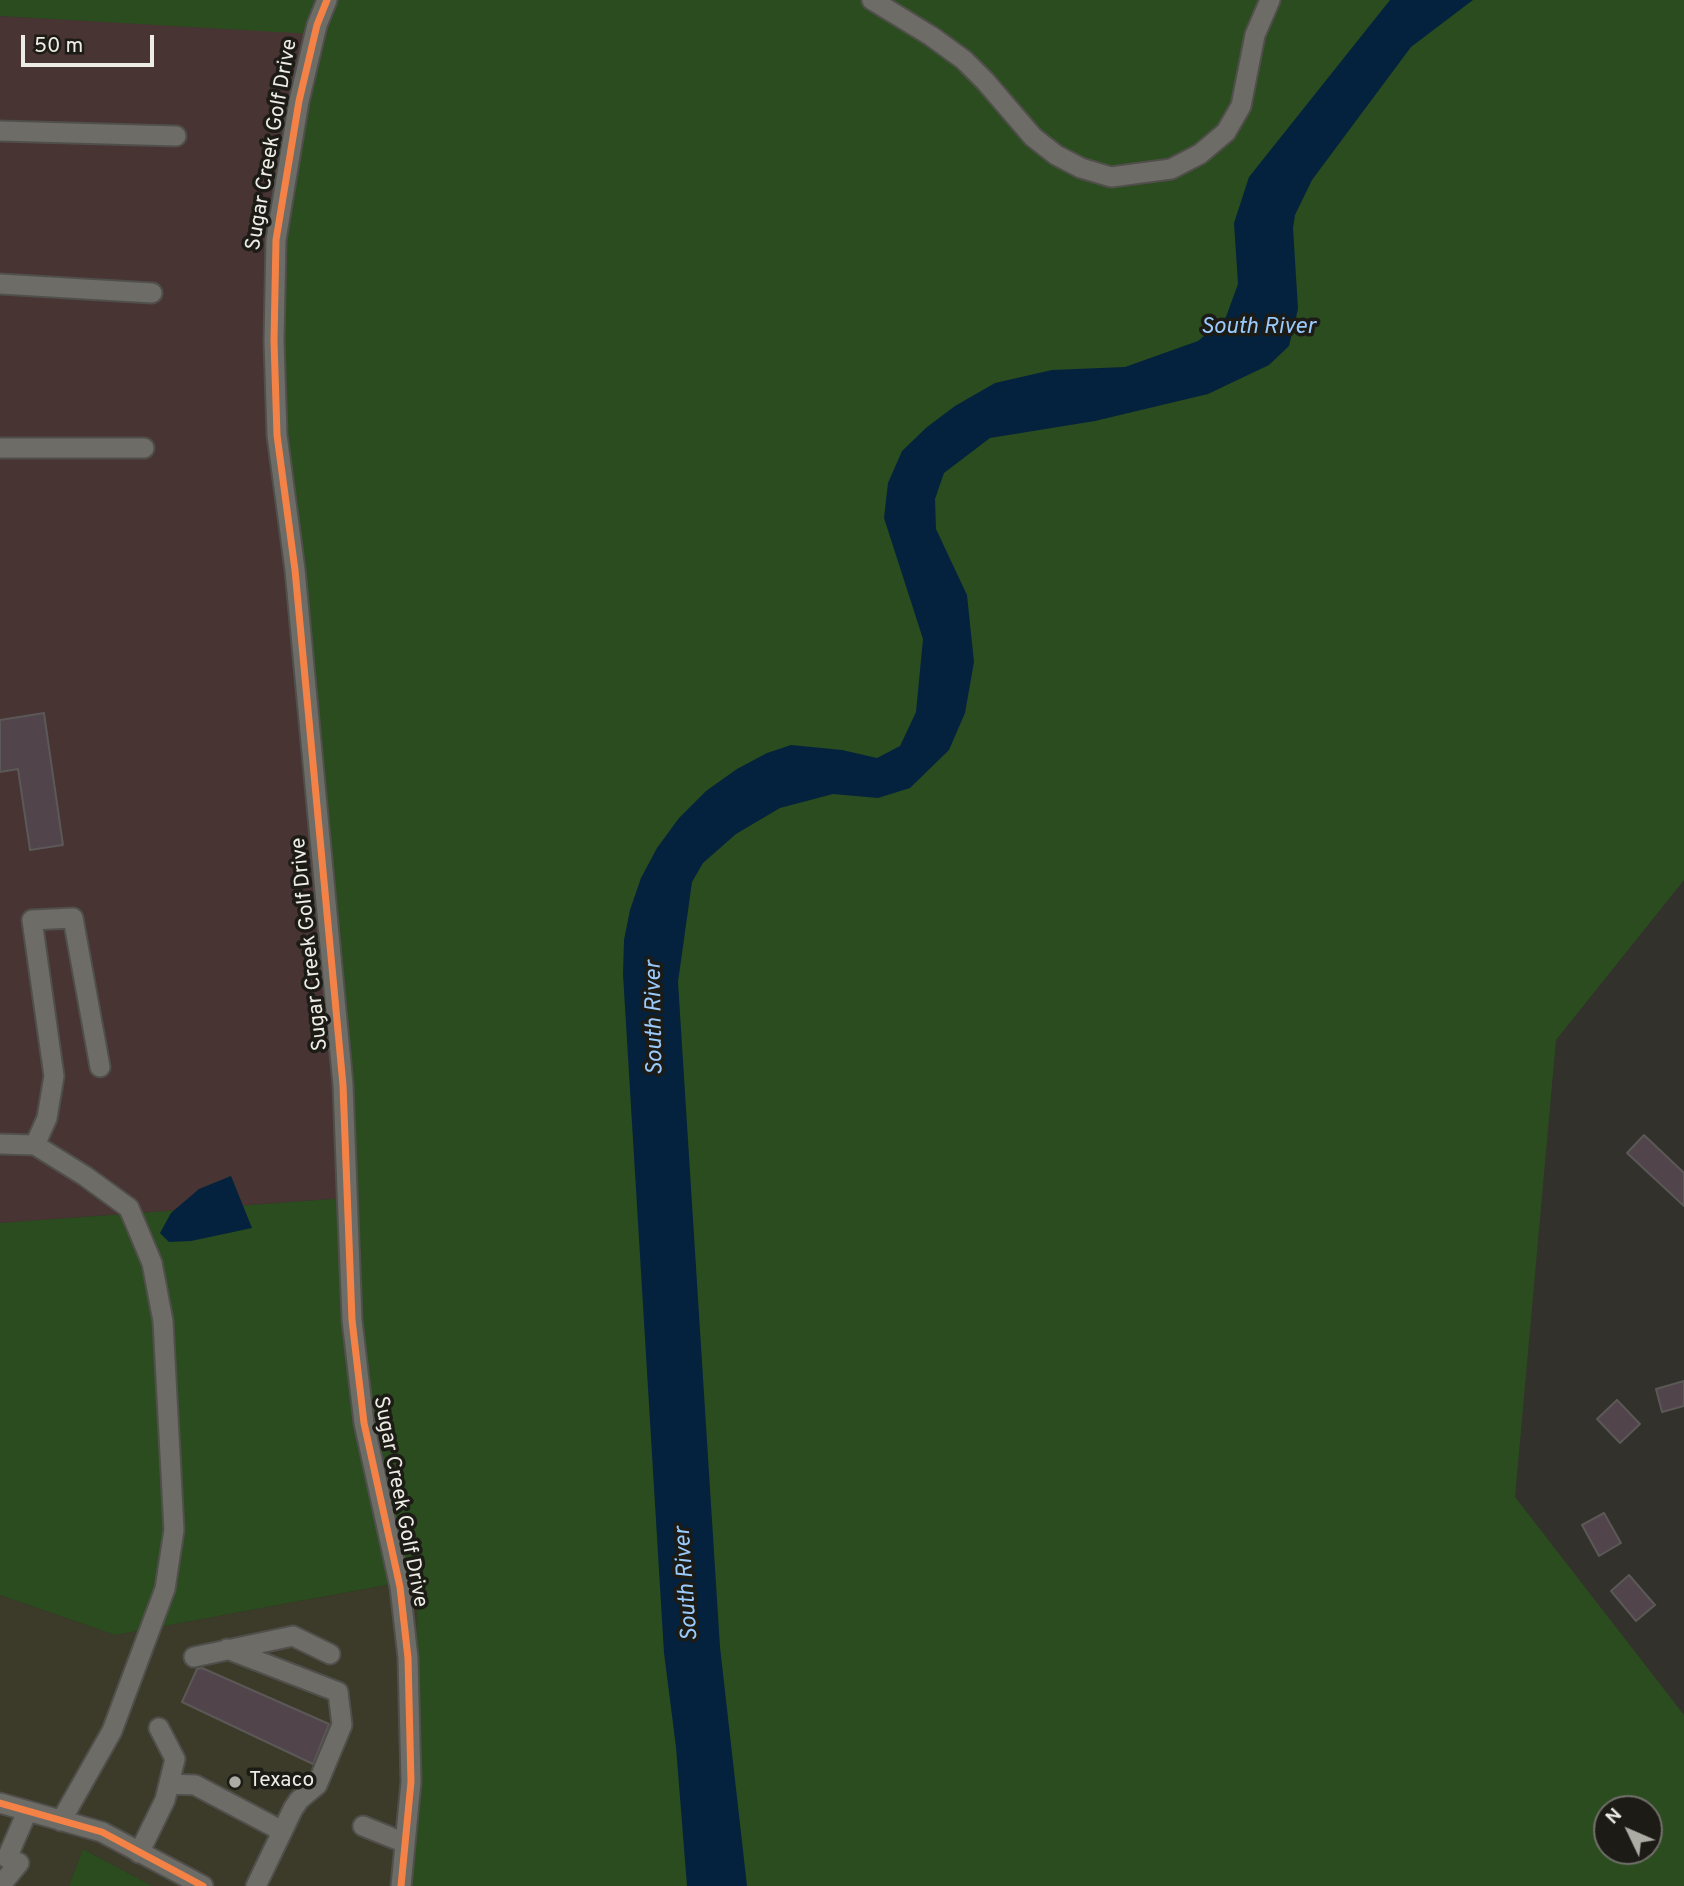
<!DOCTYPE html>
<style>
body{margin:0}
#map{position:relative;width:1684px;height:1886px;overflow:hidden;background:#32312b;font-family:Overpass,sans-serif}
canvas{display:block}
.north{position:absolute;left:1593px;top:1795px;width:70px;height:70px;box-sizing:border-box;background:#1c1b16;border:2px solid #706f69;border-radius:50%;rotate:314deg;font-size:19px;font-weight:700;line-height:28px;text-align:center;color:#edece5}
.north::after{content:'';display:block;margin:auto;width:24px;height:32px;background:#acaba4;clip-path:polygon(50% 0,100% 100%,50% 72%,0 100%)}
.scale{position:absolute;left:21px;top:35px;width:133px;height:32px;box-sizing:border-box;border:4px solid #edece5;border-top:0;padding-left:9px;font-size:21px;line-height:24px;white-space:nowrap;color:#edece5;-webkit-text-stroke:5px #1c1b16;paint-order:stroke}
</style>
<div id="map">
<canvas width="1684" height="1886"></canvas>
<div class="north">N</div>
<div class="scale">50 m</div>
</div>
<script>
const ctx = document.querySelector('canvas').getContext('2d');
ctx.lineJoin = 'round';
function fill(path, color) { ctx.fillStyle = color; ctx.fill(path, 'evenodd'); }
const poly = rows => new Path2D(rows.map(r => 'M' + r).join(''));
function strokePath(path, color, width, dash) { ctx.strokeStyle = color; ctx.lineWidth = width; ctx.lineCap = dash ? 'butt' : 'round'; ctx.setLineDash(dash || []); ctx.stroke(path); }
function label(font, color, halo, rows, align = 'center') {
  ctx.font = font + ' Overpass,sans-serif'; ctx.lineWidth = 7; ctx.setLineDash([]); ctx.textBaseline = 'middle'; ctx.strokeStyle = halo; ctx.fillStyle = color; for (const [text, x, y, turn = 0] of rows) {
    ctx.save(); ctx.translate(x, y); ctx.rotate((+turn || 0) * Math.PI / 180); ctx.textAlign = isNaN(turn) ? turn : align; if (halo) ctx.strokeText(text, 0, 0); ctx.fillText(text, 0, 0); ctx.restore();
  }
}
const built = poly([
 [420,1579,408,1886,152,1886,83,1849,69,1886,0,1886,0,1595,115,1635]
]);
const industrial = poly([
 [0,16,312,33,346,1198,0,1223]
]);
const green = poly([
 [0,0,1684,0,1684,880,1556,1040,1515,1497,1684,1715,1684,1886,408,1886,419,1579,115,1635,0,1595,0,1223,346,1198,274,398,285,187,312,34,0,16],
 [1607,1809,1649,1809,1649,1851,1607,1851],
 [83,1849,152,1886,69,1886]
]);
const water = poly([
 [1390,0,1473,0,1411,47,1312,180,1295,215,1293,228,1298,309,1289,346,1269,365,1208,394,1095,421,990,438,944,473,935,499,936,529,967,595,974,662,965,713,949,750,910,788,878,798,833,794,780,808,736,834,703,863,692,882,678,982,720,1647,747,1886,687,1886,676,1747,664,1653,623,974,624,940,630,910,641,878,657,848,679,818,706,791,737,769,767,753,791,745,842,750,877,758,900,746,916,712,923,639,884,518,888,483,902,451,927,427,955,406,995,383,1052,370,1125,367,1198,341,1226,317,1238,284,1234,223,1249,177],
 [231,1176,252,1228,191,1241,169,1242,160,1233,171,1213,199,1189]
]);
const building = poly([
 [44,713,63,845,30,850,18,769,0,772,0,720,44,713],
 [1644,1135,1684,1173,1684,1206,1627,1153,1644,1135],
 [1684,1381,1684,1406,1662,1412,1656,1389,1684,1381],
 [1617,1400,1640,1424,1620,1443,1597,1419,1617,1400],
 [1604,1513,1621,1543,1599,1556,1582,1525,1604,1513],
 [1629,1575,1655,1605,1636,1621,1611,1591,1629,1575],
 [202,1668,329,1724,313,1764,182,1702,197,1669,202,1668]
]);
const minor = poly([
 [327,0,317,25,299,101,276,240,274,341,277,435,295,570,343,1085,352,1320,364,1423,400,1587,408,1658,411,1782,401,1886],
 [872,0,931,36,964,60,985,81,1033,137,1056,155,1081,168,1111,177,1171,169,1200,154,1226,132,1241,106,1255,35,1270,0],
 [0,131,176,136],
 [0,284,152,293],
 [0,448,144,448],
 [0,1144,35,1145,85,1176,129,1208,152,1263,163,1321,174,1530,165,1589,112,1731,61,1821],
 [35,1145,47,1118,54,1076,32,920,73,918,100,1067],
 [227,1649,338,1692,342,1725,317,1785,299,1800,293,1809,256,1886],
 [194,1657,293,1636,330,1654],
 [169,1784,195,1785,282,1831],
 [0,1803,102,1832,203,1886],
 [363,1826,405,1843],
 [139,1853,165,1800,175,1759,159,1728],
 [0,1886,19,1863,7,1858,27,1812]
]);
const cycleway = poly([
 [327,0,317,25,299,101,276,240,274,341,277,435,295,570,343,1085,352,1320,364,1423,400,1587,408,1658,411,1782,401,1886],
 [0,1803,102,1832,203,1886]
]);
const markers = [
 [235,1782,7,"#acaba4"]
];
const streetNames = [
 ["Sugar Creek Golf Drive",273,145,-80],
 ["Sugar Creek Golf Drive",311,944,-96],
 ["Sugar Creek Golf Drive",399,1502,79]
];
const poiNames = [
 ["Texaco",249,1782]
];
const waterNames = [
 ["South River",1258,328],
 ["South River",656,1018,-91],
 ["South River",688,1584,-94]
];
fill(built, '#3c3a29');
fill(industrial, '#473433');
fill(green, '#2b4c1f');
fill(water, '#04223d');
fill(building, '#51454b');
strokePath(building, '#5b5857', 2);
strokePath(minor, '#504f4b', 23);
strokePath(minor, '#6d6c67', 19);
strokePath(cycleway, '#f48246', 7);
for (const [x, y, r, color] of markers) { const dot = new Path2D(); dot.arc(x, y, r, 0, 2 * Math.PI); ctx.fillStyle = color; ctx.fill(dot); strokePath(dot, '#1c1b16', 2.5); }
label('21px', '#edece5', '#1c1b16', streetNames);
label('21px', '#edece5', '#1c1b16', poiNames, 'left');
label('italic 23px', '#9acafb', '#1c1b16', waterNames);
</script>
